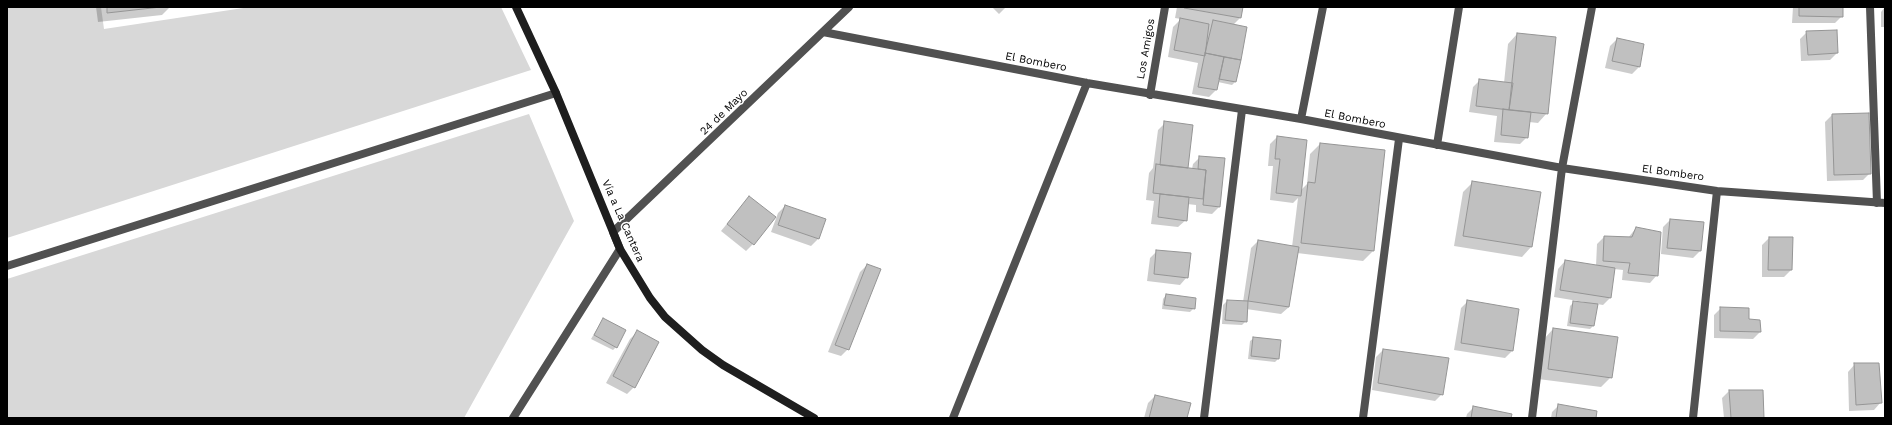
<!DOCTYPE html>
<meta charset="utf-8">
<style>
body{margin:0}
#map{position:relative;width:1892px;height:425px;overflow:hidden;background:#fff;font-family:"Work Sans",sans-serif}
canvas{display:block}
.frame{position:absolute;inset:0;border:8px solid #000;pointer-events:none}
</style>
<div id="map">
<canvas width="1892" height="425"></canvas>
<div class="frame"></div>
</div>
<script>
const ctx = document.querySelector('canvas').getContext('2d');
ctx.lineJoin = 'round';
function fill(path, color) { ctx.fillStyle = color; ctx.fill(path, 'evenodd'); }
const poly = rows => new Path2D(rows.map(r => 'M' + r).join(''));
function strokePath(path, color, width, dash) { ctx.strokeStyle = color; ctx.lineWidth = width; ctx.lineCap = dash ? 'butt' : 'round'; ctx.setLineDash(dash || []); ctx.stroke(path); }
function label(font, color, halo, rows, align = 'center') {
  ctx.font = font + ' "Work Sans",sans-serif'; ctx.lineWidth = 3; ctx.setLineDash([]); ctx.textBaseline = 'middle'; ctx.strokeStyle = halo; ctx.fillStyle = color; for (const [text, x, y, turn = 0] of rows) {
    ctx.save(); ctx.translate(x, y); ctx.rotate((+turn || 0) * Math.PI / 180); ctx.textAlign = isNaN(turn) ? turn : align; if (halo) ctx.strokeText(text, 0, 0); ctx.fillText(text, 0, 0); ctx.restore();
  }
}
const green = poly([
 [7,7,101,7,104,29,250,7,501,7,531,70,7,238],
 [529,114,574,221,464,418,7,418,7,279]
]);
const shadow = poly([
 [96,7,170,7,162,15,98,22],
 [992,7,1006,7,999,14],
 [1177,7,1242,7,1240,18,1233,25,1246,28,1235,82,1232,85,1218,82,1216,90,1209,97,1192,94,1198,63,1168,57,1173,27,1181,19,1175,18],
 [1793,7,1842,7,1842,16,1835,23,1792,23],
 [1885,7,1885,27,1881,27,1881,12],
 [1807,32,1837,53,1830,60,1801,61,1800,39],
 [1517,34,1547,113,1538,123,1529,122,1527,137,1520,144,1494,142,1497,116,1469,112,1473,87,1480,80,1504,83,1508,44],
 [1617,39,1643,45,1639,67,1632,74,1605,68,1610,46],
 [1868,114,1870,173,1863,180,1827,181,1825,122,1832,115],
 [1165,123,1187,169,1192,169,1193,164,1200,157,1223,159,1219,207,1212,214,1196,212,1196,205,1187,204,1186,220,1178,227,1151,224,1154,201,1146,200,1149,173,1153,168,1158,130],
 [1277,137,1301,190,1307,184,1310,154,1320,144,1373,251,1363,261,1297,253,1289,307,1281,314,1246,309,1246,321,1242,325,1222,324,1223,305,1227,301,1243,302,1251,248,1258,241,1292,247,1298,198,1293,203,1270,200,1273,166,1268,166,1270,144],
 [1473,182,1531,247,1522,257,1454,246,1463,192],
 [749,197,753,244,746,251,721,231],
 [785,206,825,219,818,239,811,246,771,232,778,213],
 [1670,220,1700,251,1693,258,1661,254,1663,227],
 [1636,228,1657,275,1650,283,1622,280,1623,270,1614,269,1610,298,1603,305,1597,304,1593,326,1590,329,1567,326,1570,306,1574,302,1584,304,1584,302,1554,297,1558,269,1565,261,1596,266,1597,244,1604,237,1628,238],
 [1769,238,1791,270,1784,277,1762,277,1762,245],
 [1157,251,1187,277,1180,285,1147,281,1150,258],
 [867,265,848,349,841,356,828,352,860,272],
 [1166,295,1194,308,1190,312,1162,309,1163,299],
 [1468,301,1512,351,1505,358,1454,350,1461,308],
 [1721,308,1748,320,1759,321,1760,332,1753,339,1714,338,1714,315],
 [603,319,616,347,613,350,591,339],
 [1553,329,1611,377,1601,387,1538,379,1544,339],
 [637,332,634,387,627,394,606,383,630,339],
 [1254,338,1278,359,1275,362,1248,359,1250,341],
 [1383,350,1442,394,1435,401,1372,390,1376,357],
 [1855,364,1881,402,1874,410,1849,411,1848,372],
 [1729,391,1763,418,1724,418,1722,398],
 [1155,396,1186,418,1144,418,1148,403],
 [1559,405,1595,418,1551,418,1552,412],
 [1474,407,1510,418,1466,418,1467,414]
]);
const building = poly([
 [107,7,161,7,107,13,107,7],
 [1184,7,1243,7,1241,18,1184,8,1184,7],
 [1799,7,1843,7,1843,17,1799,16,1799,7],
 [1180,18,1209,24,1205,56,1174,50,1180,18],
 [1213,20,1247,27,1241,60,1205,53,1213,20],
 [1837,30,1838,53,1808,55,1806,31,1837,30],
 [1517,33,1556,37,1548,114,1509,110,1517,33],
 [1617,38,1644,44,1640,67,1612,61,1617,38],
 [1205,53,1224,57,1217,90,1198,87,1205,53],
 [1224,57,1241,60,1236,82,1219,79,1224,57],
 [1479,79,1513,83,1509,110,1476,106,1479,79],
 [1503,109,1531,112,1528,138,1501,135,1503,109],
 [1869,113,1871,174,1834,175,1832,114,1869,113],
 [1164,121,1193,125,1188,168,1160,165,1164,121],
 [1277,136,1307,140,1301,196,1276,193,1280,159,1275,159,1277,136],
 [1320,143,1385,150,1374,251,1301,243,1308,182,1315,183,1320,143],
 [1199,156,1225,158,1220,207,1203,205,1206,170,1198,169,1199,156],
 [1156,164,1206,170,1203,199,1153,193,1156,164],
 [1472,181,1541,192,1532,247,1463,236,1472,181],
 [1160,194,1189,197,1187,221,1158,217,1160,194],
 [749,196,776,217,754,245,727,224,749,196],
 [785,205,826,219,819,239,778,225,785,205],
 [1670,219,1704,222,1701,251,1667,248,1670,219],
 [1636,227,1661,232,1658,276,1628,273,1630,263,1603,261,1604,236,1632,237,1636,227],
 [1769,237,1793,237,1792,270,1768,270,1769,237],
 [1258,240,1299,247,1289,307,1248,301,1258,240],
 [1156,250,1191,253,1188,278,1154,274,1156,250],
 [1565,260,1615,268,1611,298,1560,290,1565,260],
 [867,264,881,269,849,350,835,345,867,264],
 [1166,294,1196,298,1195,309,1164,305,1166,294],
 [1227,300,1248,301,1247,322,1225,320,1227,300],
 [1467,300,1519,309,1513,351,1461,343,1467,300],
 [1573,301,1598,304,1594,326,1570,323,1573,301],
 [1720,307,1749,308,1749,319,1760,320,1761,332,1720,331,1720,307],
 [603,318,626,330,617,348,594,335,603,318],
 [1553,328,1618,337,1612,378,1548,369,1553,328],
 [637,330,659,342,635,388,613,376,637,330],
 [1253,337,1281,340,1279,359,1251,356,1253,337],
 [1383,349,1449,358,1443,395,1378,383,1383,349],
 [1854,363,1879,363,1882,403,1856,405,1854,363],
 [1729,390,1763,390,1764,418,1731,418,1729,390],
 [1155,395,1191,403,1187,418,1149,418,1155,395],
 [1558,404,1597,411,1596,418,1556,418,1558,404],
 [1473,406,1512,414,1511,418,1471,418,1473,406]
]);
const street = poly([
 [1870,7,1877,203],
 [823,32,1087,83,1301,119,1562,168,1717,191,1885,203],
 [1150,95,1165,7],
 [1301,119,1323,7],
 [1437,145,1459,7],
 [7,266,556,93],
 [513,418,620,249,613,232,849,7],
 [953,418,1087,83],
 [1204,418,1242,110],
 [1363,418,1399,139],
 [1532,418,1562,168,1592,7],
 [1693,418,1717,191]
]);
const secondary = poly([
 [516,7,556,93,620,249,650,298,665,317,702,350,723,365,814,418]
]);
const streetNames = [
 ["Los Amigos",1146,49,-80],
 ["El Bombero",1036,62,11],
 ["24 de Mayo",724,112,-44],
 ["El Bombero",1355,119,11],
 ["El Bombero",1673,173,8],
 ["Vía a La Cantera",623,221,66]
];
fill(green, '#d8d8d8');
fill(shadow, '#0003');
fill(building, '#c0c0c0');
strokePath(building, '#959595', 1);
strokePath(street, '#515151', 8);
strokePath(secondary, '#1e1e1e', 8);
label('11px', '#000', '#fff', streetNames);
</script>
